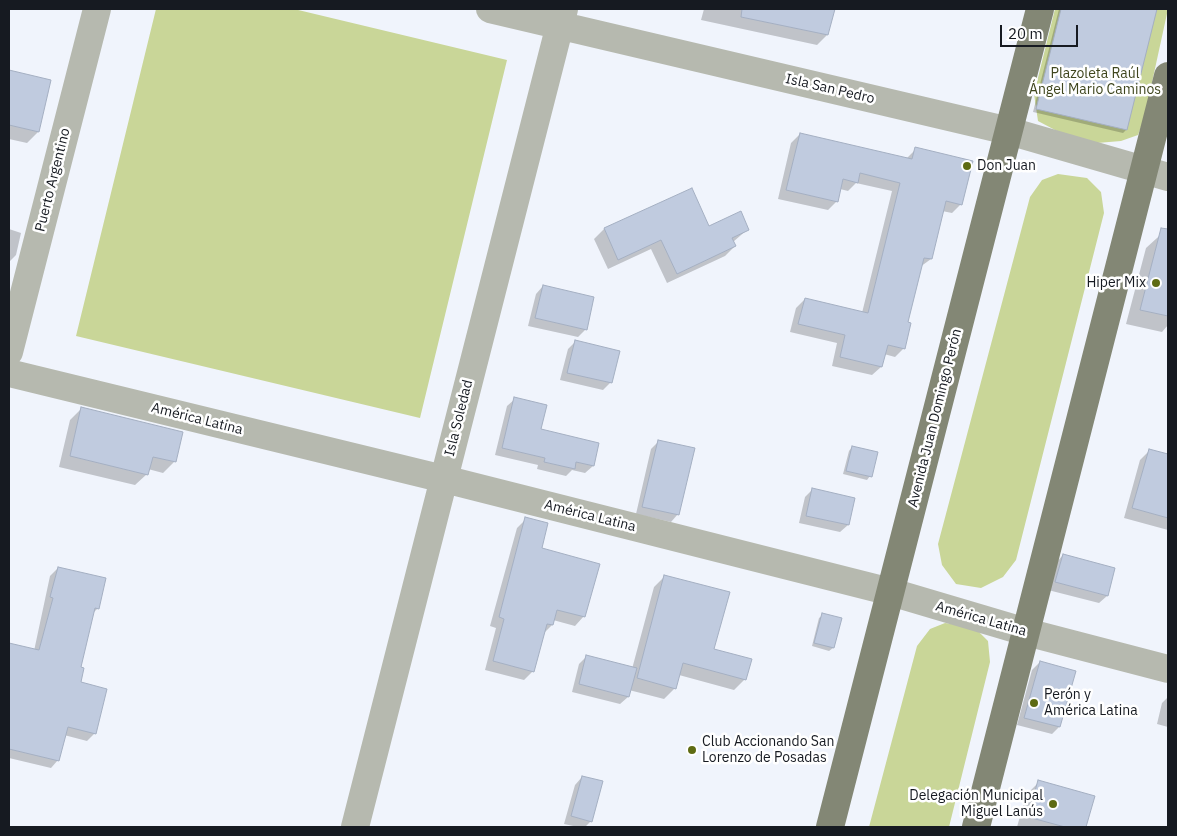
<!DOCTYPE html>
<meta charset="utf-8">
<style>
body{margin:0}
#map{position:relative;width:1177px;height:836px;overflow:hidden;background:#f0f4fc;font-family:"IBM Plex Sans",sans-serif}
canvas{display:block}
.frame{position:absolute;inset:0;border:10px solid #161a21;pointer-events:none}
.scale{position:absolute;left:1000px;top:25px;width:78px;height:22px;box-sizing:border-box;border:2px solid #161a21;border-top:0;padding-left:6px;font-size:15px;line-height:18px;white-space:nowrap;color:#161a21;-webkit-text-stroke:4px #fff;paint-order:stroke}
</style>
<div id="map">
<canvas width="1177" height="836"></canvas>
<div class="frame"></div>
<div class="scale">20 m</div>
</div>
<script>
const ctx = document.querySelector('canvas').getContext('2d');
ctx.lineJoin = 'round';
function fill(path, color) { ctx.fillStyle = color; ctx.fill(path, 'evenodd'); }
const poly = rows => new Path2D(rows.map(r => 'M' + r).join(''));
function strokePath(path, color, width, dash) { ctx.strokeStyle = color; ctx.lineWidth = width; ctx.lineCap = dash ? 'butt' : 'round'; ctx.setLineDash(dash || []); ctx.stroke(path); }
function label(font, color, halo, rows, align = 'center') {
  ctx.font = font + ' "IBM Plex Sans",sans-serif'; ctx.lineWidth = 5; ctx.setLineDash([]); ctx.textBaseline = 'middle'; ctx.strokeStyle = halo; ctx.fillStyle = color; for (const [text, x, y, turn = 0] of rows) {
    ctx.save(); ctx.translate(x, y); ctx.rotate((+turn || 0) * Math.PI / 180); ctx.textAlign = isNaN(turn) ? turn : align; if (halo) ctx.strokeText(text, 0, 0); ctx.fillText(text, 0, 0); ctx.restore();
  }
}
const green = poly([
 [156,9,294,9,507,60,420,418,76,336],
 [1055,9,1168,9,1144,119,1138,135,1121,141,1097,143,1072,139,1038,121,1034,94],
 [1058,174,1087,178,1101,192,1104,213,1016,560,1003,577,981,588,956,584,942,565,938,544,1030,197,1042,180],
 [945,623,974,627,988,641,990,662,949,827,869,827,917,646,930,629]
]);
const shadow = poly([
 [704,9,833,9,827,35,817,45,701,20],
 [1059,9,1156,9,1126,130,1123,133,1033,112],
 [9,71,50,81,38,132,27,143,9,139],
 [800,134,906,159,916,149,961,204,952,213,942,211,931,259,920,267,906,323,904,348,895,357,884,354,881,367,872,375,832,366,837,343,790,332,796,308,805,299,862,313,892,191,856,183,848,191,840,189,837,201,828,210,778,199,791,143],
 [708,228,748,229,733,242,735,246,725,256,667,283,651,249,608,269,594,239,604,229],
 [1168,228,1168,325,1162,332,1126,324,1146,248],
 [9,229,21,233,16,255,9,262],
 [543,286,593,298,585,330,578,337,528,326,536,294],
 [575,342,611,382,603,390,560,380,568,349],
 [515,399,540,430,598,444,593,466,585,473,572,470,566,476,537,469,538,465,495,455,507,406],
 [82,408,174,462,163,473,148,469,147,474,135,485,59,467,70,420],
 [659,441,678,514,671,522,636,514,651,449],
 [852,447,870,476,867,480,843,474,849,451],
 [1149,451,1168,456,1168,530,1124,518,1140,460],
 [813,489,854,499,848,525,840,532,799,523,805,497],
 [526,519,540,549,584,616,575,626,553,620,552,625,543,634,533,671,524,680,485,670,496,628,490,626,517,528],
 [1063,555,1114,569,1107,596,1099,603,1048,590,1056,563],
 [58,568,98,608,93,613,80,668,79,683,95,733,87,741,64,735,58,760,51,768,9,758,9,645,34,651,50,576],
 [665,576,713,650,745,679,734,690,679,675,675,688,664,699,629,690,628,697,620,704,572,692,579,664,587,656,632,669,654,587],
 [823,615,833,648,829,651,812,646,819,618],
 [1040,662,1059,727,1052,734,1017,725,1032,670],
 [1168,697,1168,727,1157,724,1162,703],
 [582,777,591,821,585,827,578,827,564,824,575,785],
 [1039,782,1093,797,1085,827,1017,827,1026,795]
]);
const building = poly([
 [742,9,835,9,828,35,741,17,742,9],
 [1061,9,1157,9,1127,130,1036,109,1061,9],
 [9,70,51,80,39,132,9,125,9,70],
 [800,133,912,159,915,147,973,161,962,205,946,201,932,259,924,258,908,322,911,323,905,349,888,345,882,367,840,357,845,335,798,324,805,298,868,313,900,183,860,173,858,183,843,179,838,202,786,190,800,133],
 [692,188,709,226,741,211,749,230,732,238,736,246,677,274,661,240,618,260,604,228,692,188],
 [1161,228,1168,229,1168,316,1140,310,1161,228],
 [543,285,594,297,587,330,535,318,543,285],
 [575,340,620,351,612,383,567,373,575,340],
 [514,397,547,405,541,429,599,443,594,466,576,462,575,469,544,462,545,458,502,448,514,397],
 [81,407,183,432,176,462,153,457,148,475,70,456,81,407],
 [658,440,695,448,679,515,642,507,658,440],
 [852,446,878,452,872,477,846,471,852,446],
 [1149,449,1168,454,1168,518,1132,508,1149,449],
 [812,488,855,498,849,525,806,516,812,488],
 [525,517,548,523,542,548,600,564,585,617,557,610,553,625,547,624,534,672,493,661,504,619,499,617,525,517],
 [1063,554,1115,568,1108,596,1055,582,1063,554],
 [58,567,106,578,99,609,95,608,81,667,84,668,81,682,107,689,96,734,68,727,59,761,9,749,9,643,39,650,53,598,50,597,58,567],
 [664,575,730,592,714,649,752,659,746,680,683,663,676,689,637,678,664,575],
 [822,613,842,618,834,648,814,643,822,613],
 [586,655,637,668,629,697,579,684,586,655],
 [1040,661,1076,671,1060,727,1024,718,1040,661],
 [582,776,603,781,592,822,571,816,582,776],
 [1038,780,1095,796,1086,827,1065,827,1028,817,1038,780]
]);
const minor = poly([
 [490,9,1009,131,1168,177],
 [9,352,97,9],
 [9,373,444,479,891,592,1026,632,1168,669],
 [355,827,564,9]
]);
const major = poly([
 [830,827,1040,9],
 [976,827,1168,76]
]);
const markers = [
 [967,166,5,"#5e6b13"],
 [1156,283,5,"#5e6b13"],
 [1034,703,5,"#5e6b13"],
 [692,750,5,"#5e6b13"],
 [1053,804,5,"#5e6b13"]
];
const parkNames = [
 ["Plazoleta Raúl",1095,74],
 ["Ángel Mario Caminos",1095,90]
];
const streetNames = [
 ["Isla San Pedro",830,89,13],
 ["Puerto Argentino",53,180,-76],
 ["Isla Soledad",459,418,-76],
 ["Avenida Juan Domingo Perón",935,418,-76],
 ["América Latina",197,419,14],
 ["América Latina",590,516,14],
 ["América Latina",981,619,16]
];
const poiNames = [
 ["Don Juan",977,166],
 ["Hiper Mix",1146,283,"right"],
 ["Perón y",1044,695],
 ["América Latina",1044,711],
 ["Club Accionando San",702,742],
 ["Lorenzo de Posadas",702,758],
 ["Delegación Municipal",1043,796,"right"],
 ["Miguel Lanús",1043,812,"right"]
];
fill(green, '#c9d698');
fill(shadow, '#0003');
fill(building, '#c0cbdf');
strokePath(building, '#a4afc2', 1);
strokePath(minor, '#b6b9af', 28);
strokePath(major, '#838775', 28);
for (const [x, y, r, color] of markers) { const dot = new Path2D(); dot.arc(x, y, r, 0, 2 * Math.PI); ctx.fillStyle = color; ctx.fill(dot); strokePath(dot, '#fff', 2); }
label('14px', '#3f461e', '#fff', parkNames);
label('14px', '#161a21', '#fff', streetNames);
label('14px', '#161a21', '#fff', poiNames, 'left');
</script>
